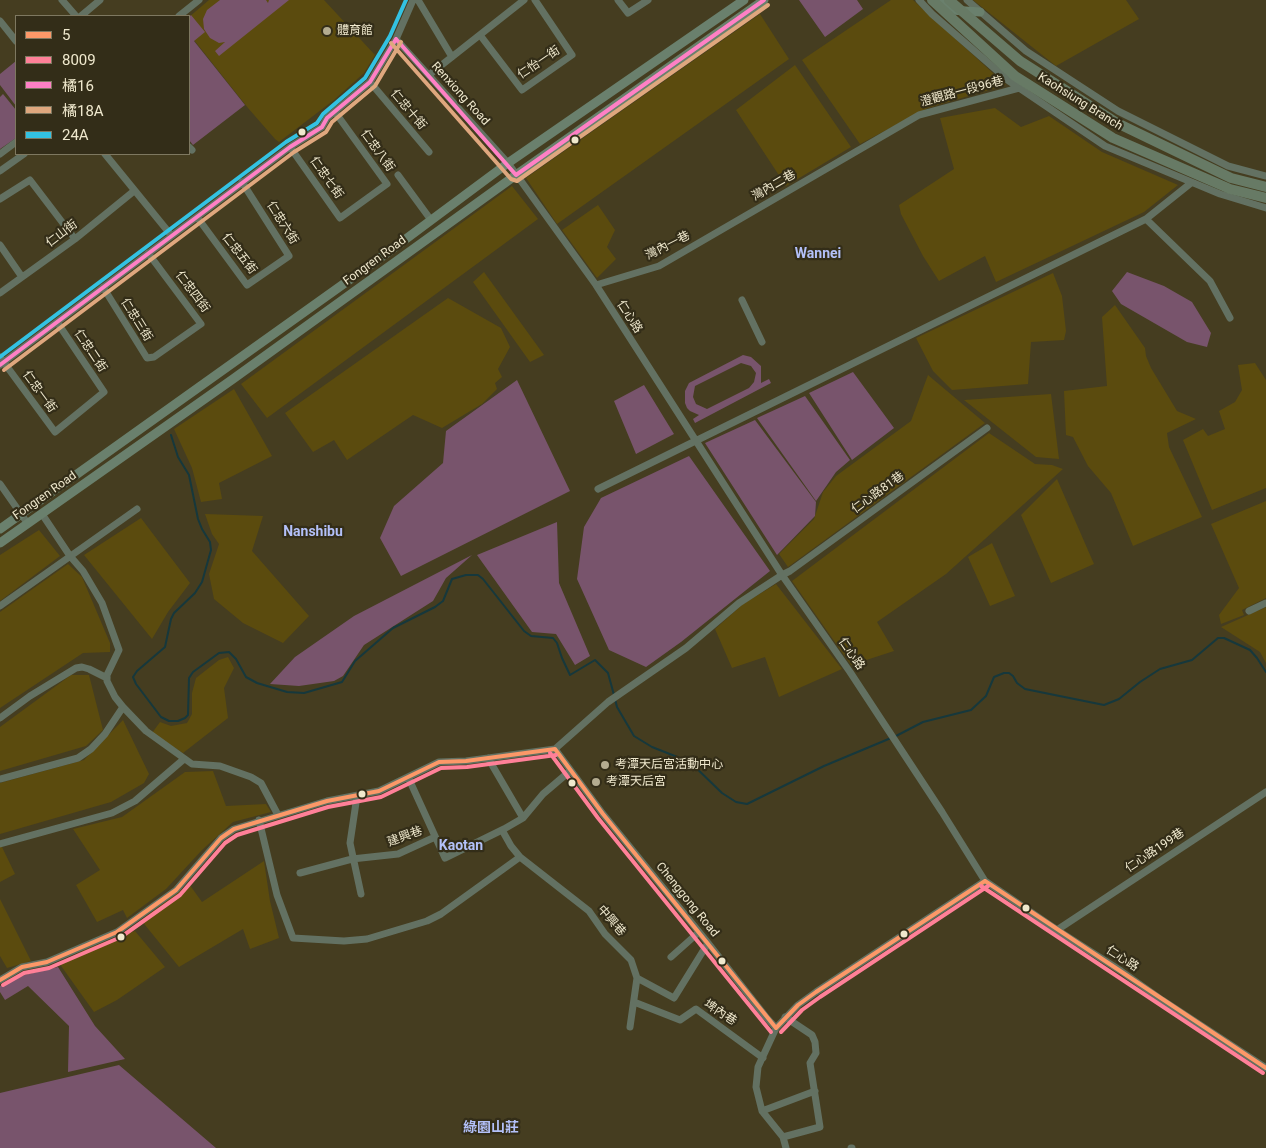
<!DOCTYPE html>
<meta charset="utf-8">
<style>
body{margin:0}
#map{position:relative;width:1266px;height:1148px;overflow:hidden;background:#453d20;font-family:Roboto,"Noto Sans TC",sans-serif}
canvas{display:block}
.legend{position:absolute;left:15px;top:15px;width:175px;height:140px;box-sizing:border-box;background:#332d18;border:1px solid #7e7860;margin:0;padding:6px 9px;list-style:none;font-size:15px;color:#efe8cd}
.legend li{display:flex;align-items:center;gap:10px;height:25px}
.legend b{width:25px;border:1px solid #7e7860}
</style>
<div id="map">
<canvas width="1266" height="1148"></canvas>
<ul class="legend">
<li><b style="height:6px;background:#fc9868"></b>5</li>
<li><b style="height:6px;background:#ff8098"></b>8009</li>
<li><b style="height:6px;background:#ff80c5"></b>橘16</li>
<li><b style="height:6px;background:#dfa77e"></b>橘18A</li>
<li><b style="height:6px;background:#33c2e2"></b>24A</li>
</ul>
</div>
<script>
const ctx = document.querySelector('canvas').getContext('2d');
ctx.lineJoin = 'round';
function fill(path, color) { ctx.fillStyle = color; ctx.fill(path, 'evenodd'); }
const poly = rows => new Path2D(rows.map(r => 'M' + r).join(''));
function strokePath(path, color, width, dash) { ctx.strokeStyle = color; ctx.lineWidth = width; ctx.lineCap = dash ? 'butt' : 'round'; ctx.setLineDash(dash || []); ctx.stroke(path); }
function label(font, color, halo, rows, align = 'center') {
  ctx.font = font + ' Roboto,"Noto Sans TC",sans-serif'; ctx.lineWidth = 4.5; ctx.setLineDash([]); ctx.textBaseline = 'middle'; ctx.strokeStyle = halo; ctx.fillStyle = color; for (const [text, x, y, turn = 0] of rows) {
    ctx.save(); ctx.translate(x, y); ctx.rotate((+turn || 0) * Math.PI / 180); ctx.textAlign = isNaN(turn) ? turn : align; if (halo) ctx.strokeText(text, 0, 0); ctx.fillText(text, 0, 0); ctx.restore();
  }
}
const built = poly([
 [209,0,324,0,375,55,364,73,334,100,279,142,275,139,248,108,194,40,189,17],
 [891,0,913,0,1006,85,928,108,860,144,802,60],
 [973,0,1126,0,1139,19,1056,66],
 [760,14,789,59,557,224,526,178],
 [795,65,851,147,786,186,736,110],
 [995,108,1021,127,1049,116,1102,152,1178,185,1144,212,996,282,985,256,939,281,923,256,901,214,899,205,954,169,940,118],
 [512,186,538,219,267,418,241,384],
 [598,205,615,230,607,247,616,259,597,278,562,230],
 [484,272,544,355,530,362,473,282],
 [1053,273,1062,296,1066,331,1064,340,1031,342,1028,384,952,390,933,371,916,338],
 [448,298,501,328,510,347,498,369,502,377,495,383,497,389,482,404,442,428,413,415,347,460,334,440,313,452,285,413],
 [1115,305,1145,348,1146,356,1151,368,1177,411,1196,419,1167,433,1169,447,1202,517,1133,546,1111,493,1088,466,1073,437,1066,435,1064,391,1107,386,1102,317],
 [1255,363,1266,380,1266,488,1212,510,1183,440,1203,429,1208,436,1225,429,1219,411,1235,402,1242,390,1238,365],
 [928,375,985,423,788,567,779,554,814,519,823,492,836,476,911,421],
 [234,389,272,456,219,483,222,499,201,502,192,468,174,429],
 [1051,394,1059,459,1036,457,964,400],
 [989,433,1035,464,1052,465,1063,469,946,574,877,622,894,651,851,665,792,581],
 [1057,479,1094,564,1051,583,1021,515],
 [1266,501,1266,598,1242,610,1244,615,1221,624,1219,615,1239,588,1211,524],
 [205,514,263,516,252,551,309,616,283,643,243,623,214,599,209,574,219,544,212,534],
 [141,518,190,583,168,612,152,639,84,555],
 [39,530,60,556,0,601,0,555],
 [992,543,1015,596,990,606,968,557],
 [68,564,82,577,110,643,110,652,83,653,0,708,0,612],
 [776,584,842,669,779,697,765,657,732,668,715,629,743,604],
 [1266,607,1266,663,1260,652,1221,627],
 [228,657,234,668,224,688,228,718,183,753,152,733,160,722,171,726,187,723,192,714,192,693,196,678,219,660],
 [71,675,89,675,103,730,86,746,0,771,0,727],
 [123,720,149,774,144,783,111,802,0,834,0,783,84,760],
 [213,771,226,806,266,804,271,812,233,822,202,850,166,889,127,918,123,910,97,922,76,885,100,870,73,829,122,817,185,772],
 [0,847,2,847,15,874,0,882],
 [264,861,270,901,279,938,250,949,243,929,179,967,141,920,189,884,202,902],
 [0,899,31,961,7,968,0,956],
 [135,931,165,967,117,1000,94,1012,59,963,86,949]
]);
const green = poly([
 [220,0,266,0,268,3,269,0,289,0,219,56,215,51,225,42,219,43,210,38,204,29,203,19,207,10],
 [799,0,857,0,863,9,825,37],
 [191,15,205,32,194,41,245,105,193,145,189,140,189,17],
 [16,61,16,106,0,85,0,74],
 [3,94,16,110,16,138,0,149,0,97],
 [1127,272,1164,286,1192,302,1211,333,1207,347,1187,342,1121,304,1112,291],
 [743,355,751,357,761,366,761,383,769,379,771,383,695,423,693,419,699,415,690,411,687,408,685,403,685,391,689,383],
 [741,363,751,366,756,373,754,382,749,388,707,409,696,404,693,397,695,386],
 [853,372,894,428,852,460,809,393],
 [517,380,570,491,401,576,380,538,394,506,443,463,446,431],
 [644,385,674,434,636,454,614,401],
 [805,396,850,460,836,472,816,501,757,418],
 [755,420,816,502,815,516,777,555,705,443],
 [689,456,770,571,681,642,646,667,609,650,577,579,584,527,601,498],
 [557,522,559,583,590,656,575,665,556,634,532,632,477,555],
 [472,555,446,578,433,601,364,645,343,676,334,681,299,686,270,684,295,657,354,616],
 [58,967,95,1026,125,1059,68,1072,69,1026,28,986,5,1000,0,992,0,986,16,977],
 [119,1065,216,1148,0,1148,0,1093]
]);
const stream = poly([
 [171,435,178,457,189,475,198,519,202,529,210,542,211,550,202,582,195,593,174,613,171,619,165,647,137,671,133,677,136,684,161,717,169,721,178,721,185,718,188,715,189,678,193,672,219,653,229,652,236,659,246,677,257,683,287,692,304,693,342,682,355,661,393,628,435,607,443,601,452,579,466,575,478,575,483,579,524,631,531,636,553,638,557,643,562,658,570,675,595,660,608,673,614,695],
 [615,699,617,707,634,736,652,747,690,762,722,793,736,802,747,804,824,766,891,738],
 [896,736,923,722,971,710,986,696,994,677,1004,673,1009,673,1013,676,1017,683,1025,689,1104,705,1119,699,1140,682,1160,669,1192,660,1218,638,1224,638,1250,650,1257,658,1266,672]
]);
const minor = poly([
 [62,0,76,16],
 [418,0,452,57],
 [618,0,628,13,648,0],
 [919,0,932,14,1009,81,1105,146,1220,194,1266,208],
 [967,0,1026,51,1118,111,1228,166,1266,176],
 [81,16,100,0],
 [179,16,199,0],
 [0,21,16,41],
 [480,35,522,90,572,55,535,0],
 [396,39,508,163,596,285,782,575,850,672,942,812,985,881,1057,930,1121,971,1162,1000,1266,1068],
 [429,75,524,0],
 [370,82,429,152],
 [189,147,192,150],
 [290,147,340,218,387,184,335,112],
 [0,154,16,142],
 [105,154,171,235],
 [0,171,24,154],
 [398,175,431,220],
 [0,199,30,180,75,239],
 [197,217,247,285,289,256,242,182],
 [1146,219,1210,281,1230,318],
 [0,245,22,277],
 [596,285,659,266,919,115,1019,88],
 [103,287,147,358,154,357,201,324,148,253],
 [0,293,75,239,134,191],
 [742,300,762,342],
 [0,357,55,432,104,392,57,322],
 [0,365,290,147,322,127,327,118,370,82,396,39,413,0],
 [0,484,28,524],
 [598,489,1146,219,1191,183],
 [42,514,70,556,83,571,102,603,119,650,107,675,107,681,115,697,123,707,146,731,192,764,220,766,251,777,261,783,278,815],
 [0,606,137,509],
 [1249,611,1266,603],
 [0,718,30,696,76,668,82,667,89,669,107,678],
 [555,749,603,814,708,943,766,1017,776,1028],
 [488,758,523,818],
 [408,777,445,858,504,829,523,818,543,794,570,771],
 [0,779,78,758,91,749,105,734,123,707],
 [357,796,350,843,361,894],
 [259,820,277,895,293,938,344,941,367,939,427,921,441,914,520,857],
 [502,830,511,846,520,857,589,911,605,934,631,960,637,978,630,1027],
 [0,844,112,813,135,801,184,759],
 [300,873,352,859,398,854,435,837],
 [1057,930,1266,792],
 [671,957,699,932],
 [637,978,674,998,708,943],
 [0,980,22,967,47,962,117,932,176,890,221,838,234,829,327,801,379,791,439,762,466,761,555,749,608,702,686,648,739,603,782,575,790,571,987,428],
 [634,1002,680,1020,696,1009,763,1058],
 [762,1111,815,1091],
 [783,1137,820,1127,810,1063,816,1053,815,1042,812,1035,785,1017],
 [786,1148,783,1137,762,1111,756,1087,758,1067,776,1028,798,1005,816,992,985,881],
 [851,1148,852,1148]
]);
const major = poly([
 [942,0,951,10,980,12],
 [0,529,387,253,508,163,744,0],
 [0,543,233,379,516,175,764,0]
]);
const highway = poly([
 [932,0,1015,76,1113,138,1230,189,1266,198],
 [949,0,1020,61,1117,123,1231,178,1266,187]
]);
const bus1 = poly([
 [555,749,603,814,776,1028],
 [985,881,1266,1068],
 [0,980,22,967,47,962,117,932,176,890,221,838,234,829,327,801,379,791,439,762,466,761,555,749],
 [776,1028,798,1005,816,992,985,881]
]);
const bus2 = poly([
 [550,753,598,818,771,1032],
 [981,886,1263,1073],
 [3,985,24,973,49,968,121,937,180,895,225,843,237,835,328,807,381,797,441,768,467,767,556,755],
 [781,1032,802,1010,820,997,988,886]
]);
const bus3 = poly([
 [396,39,516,175,764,0],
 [0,365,290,147,322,127,327,118,370,82,396,39]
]);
const bus4 = poly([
 [391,43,511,179,517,181,768,5],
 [4,370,294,152,326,132,332,122,375,86,401,42]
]);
const bus5 = poly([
 [0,357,286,142,317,123,323,114,365,78,390,36,406,0]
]);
const markers = [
 [327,31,5,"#b4ac90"],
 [302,132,4.5,"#efe8cd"],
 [575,140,4.5,"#efe8cd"],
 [605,765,5,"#b4ac90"],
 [596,782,5,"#b4ac90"],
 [572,783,4.5,"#efe8cd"],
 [362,794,4.5,"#efe8cd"],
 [1026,908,4.5,"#efe8cd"],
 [904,934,4.5,"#efe8cd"],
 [121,937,4.5,"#efe8cd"],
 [722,961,4.5,"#efe8cd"]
];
const poiNames = [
 ["體育館",337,31],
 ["考潭天后宮活動中心",615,765],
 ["考潭天后宮",606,782]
];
const streetNames = [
 ["仁怡一街",539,63,-34],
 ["澄觀路一段96巷",962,92,-15],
 ["Renxiong Road",460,94,48],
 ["Kaohsiung Branch",1080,102,32],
 ["仁忠十街",408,110,50],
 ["仁忠八街",377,151,54],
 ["仁忠七街",326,178,55],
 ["灣內二巷",774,186,-30],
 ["仁忠六街",282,223,58],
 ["仁山街",62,234,-37],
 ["灣內一巷",668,246,-27],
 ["仁忠五街",239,254,52],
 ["Fongren Road",375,261,-36],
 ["仁忠四街",192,292,53],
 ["仁心路",629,317,57],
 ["仁忠三街",136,320,58],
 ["仁忠二街",90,351,56],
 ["仁忠一街",39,392,54],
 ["仁心路81巷",878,493,-36],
 ["Fongren Road",45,496,-35],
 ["仁心路",851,654,55],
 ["建興巷",405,837,-20],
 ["仁心路199巷",1155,851,-34],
 ["Chenggong Road",687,900,51],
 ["中興巷",611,921,49],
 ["仁心路",1122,959,33],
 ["埤內巷",720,1013,33]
];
const neighbourhoodNames = [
 ["Wannei",818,254],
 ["Nanshibu",313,532],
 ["Kaotan",461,846],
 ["綠園山莊",491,1128]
];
fill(built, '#5b4b0e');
fill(green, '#78546c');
strokePath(stream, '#16383c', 2);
strokePath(minor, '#637162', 7);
strokePath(major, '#6a806d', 9);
strokePath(highway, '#677a65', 10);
strokePath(bus1, '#fc9868', 4);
strokePath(bus2, '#ff8098', 4);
strokePath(bus3, '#ff80c5', 4);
strokePath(bus4, '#dfa77e', 4);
strokePath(bus5, '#33c2e2', 4);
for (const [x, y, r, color] of markers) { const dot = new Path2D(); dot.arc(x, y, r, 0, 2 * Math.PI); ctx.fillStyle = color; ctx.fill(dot); strokePath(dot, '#332d18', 2); }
label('12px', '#efe8cd', '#332d18', poiNames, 'left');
label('12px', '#efe8cd', '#332d18', streetNames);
label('bold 14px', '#b3c0f8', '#332d18', neighbourhoodNames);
</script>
